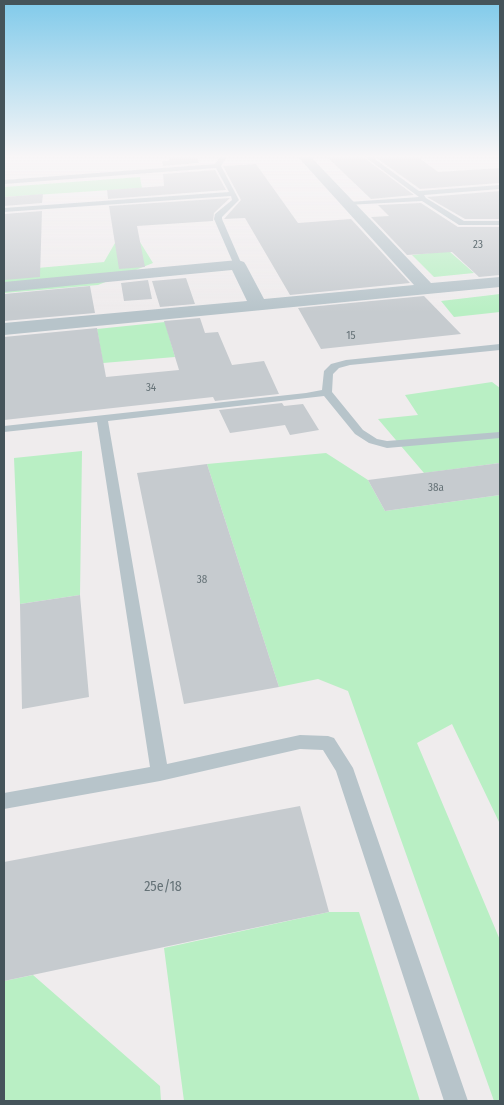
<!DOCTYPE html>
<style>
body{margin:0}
#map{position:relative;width:504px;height:1105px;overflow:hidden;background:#efeced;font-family:"Fira Sans Condensed",sans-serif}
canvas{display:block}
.frame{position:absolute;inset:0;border:5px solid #45545a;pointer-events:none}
</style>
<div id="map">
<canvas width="504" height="1105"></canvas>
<div class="frame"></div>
</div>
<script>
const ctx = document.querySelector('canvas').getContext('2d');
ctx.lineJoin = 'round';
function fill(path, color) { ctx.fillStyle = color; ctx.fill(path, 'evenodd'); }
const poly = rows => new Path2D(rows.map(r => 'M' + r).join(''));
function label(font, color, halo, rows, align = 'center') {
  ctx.font = font + ' "Fira Sans Condensed",sans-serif'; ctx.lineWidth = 4.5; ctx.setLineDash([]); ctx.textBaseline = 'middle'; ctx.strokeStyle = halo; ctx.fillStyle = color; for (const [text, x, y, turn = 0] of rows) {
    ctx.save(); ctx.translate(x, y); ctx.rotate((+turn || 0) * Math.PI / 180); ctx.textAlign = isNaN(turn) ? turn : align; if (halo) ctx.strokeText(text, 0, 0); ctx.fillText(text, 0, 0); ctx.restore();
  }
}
const green = poly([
 [140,177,142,188,4,197,4,187],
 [140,242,153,263,98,285,4,293,4,271,104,262,115,243],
 [449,251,474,273,434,277,412,255],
 [500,294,500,312,454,317,441,301],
 [165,322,175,357,103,363,97,329],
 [492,382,500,388,500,463,424,473,378,419,418,415,405,395],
 [82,451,80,595,20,604,14,458],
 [326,453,368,480,385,511,500,495,500,824,452,724,417,743,500,940,500,1101,494,1101,348,691,318,679,279,687,207,464],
 [329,912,359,912,420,1101,184,1101,164,948],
 [33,975,160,1086,161,1101,4,1101,4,981]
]);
const building = poly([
 [169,157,197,157,199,163,163,166,162,161,169,161],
 [327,157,363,157,414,195,371,199],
 [375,157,418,157,438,172,500,168,500,183,420,189],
 [256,164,298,223,351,219,410,283,290,295,245,218,224,219,241,200,223,166],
 [215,170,226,190,108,199,107,190,164,186,163,174],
 [500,191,500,219,465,219,427,197],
 [43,194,42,203,4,206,4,197],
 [230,198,214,213,213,221,137,226,145,267,119,269,109,206],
 [421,203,458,227,500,227,500,275,479,277,452,252,407,255,371,217,389,216,378,205],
 [42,211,40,277,4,280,4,214],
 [186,278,195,304,160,307,152,281],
 [148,280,152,299,124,301,121,283],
 [90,286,95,313,4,321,4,294],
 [424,296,461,334,321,349,298,308],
 [200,318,205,333,218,332,232,365,264,361,279,394,215,401,213,397,4,420,4,337,97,328,106,377,179,370,164,321],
 [282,403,284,406,303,404,319,430,290,435,285,425,230,433,219,410],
 [500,463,500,495,385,511,368,480],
 [207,464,279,687,184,704,137,473],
 [80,595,89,697,22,709,20,604],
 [300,806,329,912,4,981,4,862]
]);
const lane = poly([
 [220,157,227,157,221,166,239,200,222,217,222,219,242,265,241,267,234,265,214,219,215,214,232,200,231,196,4,212,4,208,229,192,216,168,4,184,4,180,215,164,220,157],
 [365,157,372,157,419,191,500,185,500,189,424,195,426,198,464,221,500,221,500,225,459,225,422,201,347,205,347,203,349,202,419,197,365,157],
 [500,344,500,350,350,365,339,368,333,374,332,392,363,430,377,439,387,441,500,432,500,438,387,448,369,443,355,434,324,396,108,421,167,764,300,735,328,736,334,738,353,768,468,1101,444,1101,336,771,323,750,300,749,160,781,4,809,4,793,150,767,97,422,4,432,4,426,306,393,322,390,324,371,331,364,346,360,500,344]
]);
const street = poly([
 [298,157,311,157,431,283,500,277,500,287,4,335,4,323,247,301,232,270,4,292,4,282,238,260,244,262,246,265,264,299,414,285,298,157]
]);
const numberNames = [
 ["23",478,245],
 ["15",351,336],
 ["34",151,388],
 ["38a",436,488],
 ["38",202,580]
];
const nearNumbernames = [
 ["25e/18",163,887]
];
fill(green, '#b9efc4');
fill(building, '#c6cbcf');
fill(lane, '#b7c4ca');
fill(street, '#b7c4ca');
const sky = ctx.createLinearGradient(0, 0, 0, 312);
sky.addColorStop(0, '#80caea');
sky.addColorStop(0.5, '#f8f6f7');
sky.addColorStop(1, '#f8f6f700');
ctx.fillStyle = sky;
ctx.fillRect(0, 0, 504, 312);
label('11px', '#657277', null, numberNames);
label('14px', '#657277', null, nearNumbernames);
</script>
